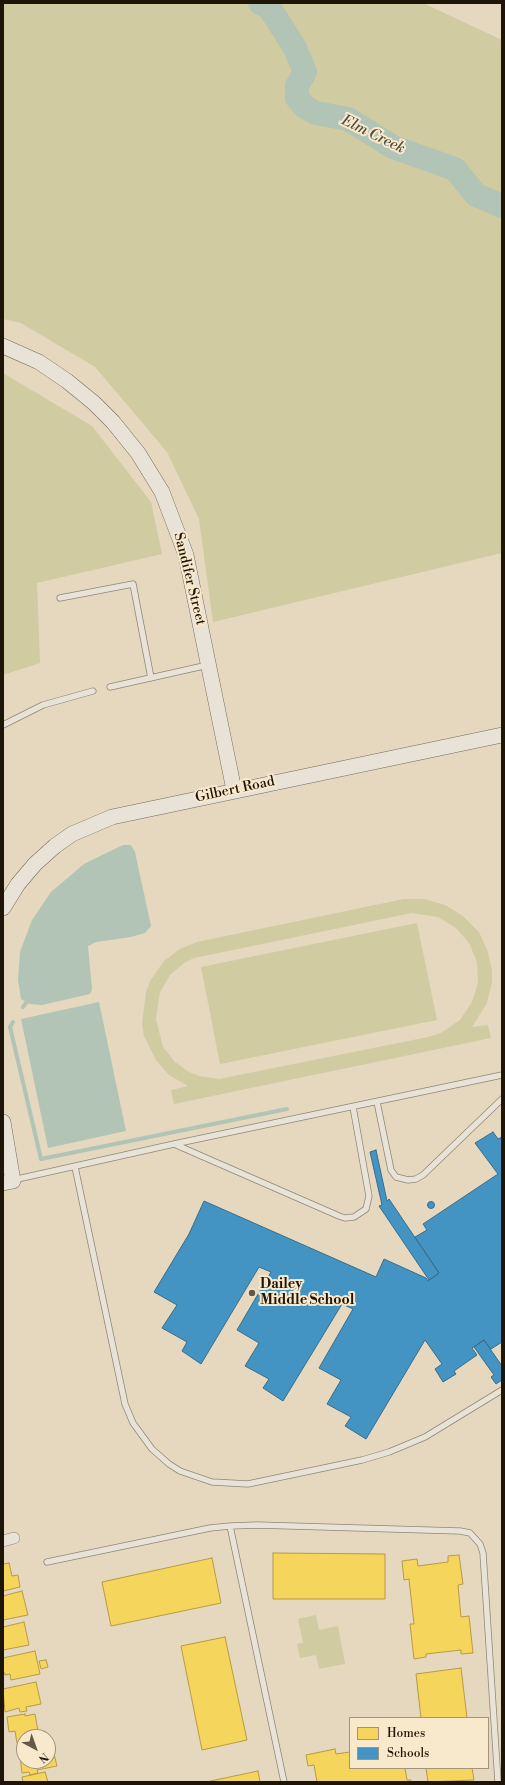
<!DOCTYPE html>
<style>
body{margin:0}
#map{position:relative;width:505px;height:1785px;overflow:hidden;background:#e5d8bf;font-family:"Libre Bodoni",serif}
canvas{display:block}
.frame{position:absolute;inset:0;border:4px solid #1f1408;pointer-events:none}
.legend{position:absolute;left:349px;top:1717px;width:140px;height:52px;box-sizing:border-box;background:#f8e9cc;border:1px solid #a1947e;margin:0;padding:5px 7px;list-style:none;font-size:12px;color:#1f1408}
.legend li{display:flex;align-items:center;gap:8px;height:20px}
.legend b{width:20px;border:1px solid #a1947e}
.north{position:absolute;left:16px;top:1729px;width:40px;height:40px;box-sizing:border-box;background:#f8e9cc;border:1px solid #a1947e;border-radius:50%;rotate:139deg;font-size:11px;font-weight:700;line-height:16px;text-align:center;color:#1f1408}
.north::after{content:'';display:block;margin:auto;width:14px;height:18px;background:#645948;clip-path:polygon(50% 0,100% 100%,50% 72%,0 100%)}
</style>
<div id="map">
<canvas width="505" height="1785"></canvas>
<div class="frame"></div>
<ul class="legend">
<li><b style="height:11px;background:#f6d55c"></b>Homes</li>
<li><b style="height:11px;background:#4393c3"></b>Schools</li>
</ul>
<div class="north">N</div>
</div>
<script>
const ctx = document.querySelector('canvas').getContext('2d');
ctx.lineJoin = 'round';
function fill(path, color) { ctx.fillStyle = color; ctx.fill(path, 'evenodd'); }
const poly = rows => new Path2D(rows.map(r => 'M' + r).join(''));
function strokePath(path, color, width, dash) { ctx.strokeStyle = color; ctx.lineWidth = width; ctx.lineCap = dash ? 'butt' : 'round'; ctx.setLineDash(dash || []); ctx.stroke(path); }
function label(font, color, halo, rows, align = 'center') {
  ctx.font = font + ' "Libre Bodoni",serif'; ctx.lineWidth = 4; ctx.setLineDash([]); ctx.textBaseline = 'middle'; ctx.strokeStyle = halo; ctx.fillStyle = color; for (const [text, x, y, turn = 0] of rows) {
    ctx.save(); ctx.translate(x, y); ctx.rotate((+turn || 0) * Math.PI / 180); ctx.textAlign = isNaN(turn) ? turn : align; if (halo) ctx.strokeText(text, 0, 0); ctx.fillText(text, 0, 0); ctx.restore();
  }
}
const green = poly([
 [3,3,423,3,502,40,502,553,213,622,199,519,167,452,95,367,21,323,3,319],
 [3,373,92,426,151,502,162,554,37,583,40,663,3,675],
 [404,899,424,899,445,905,463,916,479,932,488,952,492,971,492,982,487,1003,472,1027,488,1025,491,1038,174,1104,171,1090,188,1086,169,1075,156,1060,144,1036,142,1024,146,992,150,981,164,961,180,949,197,942],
 [412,913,438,917,456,928,469,943,477,962,478,983,472,1002,460,1020,441,1033,428,1037,219,1079,199,1076,189,1072,175,1062,163,1047,156,1019,160,992,170,975,184,963,194,958],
 [417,923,437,1020,220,1064,201,967],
 [316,1615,319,1630,338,1626,345,1664,319,1669,316,1655,300,1658,297,1644,303,1643,298,1619]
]);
const water = poly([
 [123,845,131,845,135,852,151,926,145,933,131,937,96,942,88,946,92,989,90,994,42,1005,30,1004,21,999,18,980,20,952,32,920,51,892,84,864],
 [99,1002,126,1131,48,1148,21,1019]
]);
const homes = poly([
 [273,1553,385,1554,385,1599,273,1599,273,1553],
 [459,1555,463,1584,458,1585,461,1617,469,1616,473,1653,461,1654,461,1650,426,1654,426,1657,414,1659,410,1624,414,1624,409,1579,404,1580,402,1561,417,1559,418,1566,448,1562,448,1556,459,1555],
 [212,1558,221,1603,111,1626,102,1582,212,1558],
 [9,1563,12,1576,18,1575,20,1587,3,1591,3,1564,9,1563],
 [22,1591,28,1615,3,1620,3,1596,22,1591],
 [24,1622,29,1645,3,1650,3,1627,24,1622],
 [225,1637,247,1740,202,1750,181,1646,225,1637],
 [35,1651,40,1674,11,1680,10,1674,5,1675,5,1673,3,1673,3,1658,35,1651],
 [46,1660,48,1667,41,1669,39,1661,46,1660],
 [461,1668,467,1718,421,1718,416,1674,461,1668],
 [36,1682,41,1704,26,1707,27,1711,20,1712,19,1708,5,1712,3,1689,36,1682],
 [25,1714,25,1716,35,1714,39,1737,24,1737,24,1742,17,1743,15,1731,9,1732,7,1717,25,1714],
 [24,1747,24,1761,48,1761,48,1751,49,1755,54,1754,57,1766,37,1770,38,1773,30,1775,29,1772,22,1773,19,1748,24,1747],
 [335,1749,336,1754,350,1752,350,1768,405,1768,407,1780,411,1780,411,1782,317,1782,314,1765,308,1766,306,1755,335,1749],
 [426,1768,472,1768,474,1780,428,1782,426,1768],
 [258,1771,260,1782,206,1782,258,1771],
 [45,1772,48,1782,23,1782,22,1777,45,1772]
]);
const schools = poly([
 [493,1132,498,1139,502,1137,502,1342,491,1349,484,1340,472,1348,477,1355,454,1371,456,1374,443,1382,435,1369,442,1364,425,1340,366,1439,345,1426,351,1417,327,1404,341,1380,319,1368,353,1309,342,1304,283,1401,263,1388,269,1379,245,1366,259,1343,237,1330,271,1272,259,1267,201,1364,182,1351,187,1342,162,1328,177,1305,154,1292,189,1234,204,1201,376,1277,384,1259,426,1278,428,1281,439,1273,415,1237,427,1230,423,1224,498,1174,475,1143,493,1132],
 [376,1150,387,1201,389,1199,439,1273,429,1280,379,1206,382,1205,370,1152,376,1150],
 '427.5 1205a3.5 3.5 0 1 1 7 0a3.5 3.5 0 1 1-7 0Z',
 [484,1340,502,1366,502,1380,496,1384,491,1377,494,1375,474,1347,484,1340]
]);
const stream = poly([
 [23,1007,29,999],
 [13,1022,10,1027,41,1159,287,1109]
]);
const river = poly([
 [260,3,269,7,295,48,305,72,297,86,297,98,305,107,316,113,348,119,393,147,455,169,476,195,502,206]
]);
const lane = poly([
 [60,598,133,584,151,678],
 [110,687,208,665],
 [3,725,43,705,93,691],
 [377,1102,391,1170,396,1177,408,1180,416,1179,423,1175,502,1099],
 [174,1144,339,1216,345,1218,354,1217,366,1209,369,1196,353,1107],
 [75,1167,125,1404,133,1423,152,1449,169,1464,180,1471,212,1482,248,1484,362,1460,389,1452,425,1437,502,1390],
 [13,1180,174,1144,502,1075],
 [230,1526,284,1782],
 [47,1562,210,1528,230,1526,257,1525,460,1531,470,1533,480,1544,483,1553,498,1782]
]);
const street = poly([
 [3,1541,14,1538]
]);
const secondary = poly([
 [3,346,39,362,67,381,94,403,113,422,138,453,162,492,186,555,234,790],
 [3,908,18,884,35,864,55,846,72,834,112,817,502,735],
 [3,1122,13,1181,3,1183]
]);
const markers = [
 [252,1293,4,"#645948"]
];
const streetNames = [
 ["Sandifer Street",189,579,76],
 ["Gilbert Road",235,790,-12]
];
const poiNames = [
 ["Dailey",260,1285],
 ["Middle School",260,1301]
];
const waterNames = [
 ["Elm Creek",373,135,26]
];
fill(green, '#d0cba1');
fill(water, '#b2c4b5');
fill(homes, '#f6d55c');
strokePath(homes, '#b69b43', 1);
fill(schools, '#4393c3');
strokePath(schools, '#386d8b', 1);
strokePath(stream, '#b2c4b5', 4);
strokePath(river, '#b2c4b5', 24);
strokePath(lane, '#8f8778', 7);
strokePath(street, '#8f8778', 12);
strokePath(secondary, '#746c5e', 16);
strokePath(lane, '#e9e2d6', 5.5);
strokePath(street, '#e9e2d6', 11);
strokePath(secondary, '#e9e2d6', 15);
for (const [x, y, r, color] of markers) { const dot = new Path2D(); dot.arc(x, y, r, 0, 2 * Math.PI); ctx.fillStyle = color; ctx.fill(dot); strokePath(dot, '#f8e9cc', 1.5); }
label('14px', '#1f1408', '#f8e9cc', streetNames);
label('bold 14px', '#1f1408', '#f8e9cc', poiNames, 'left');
label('italic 15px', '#4b4e43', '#f8e9cc', waterNames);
</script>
